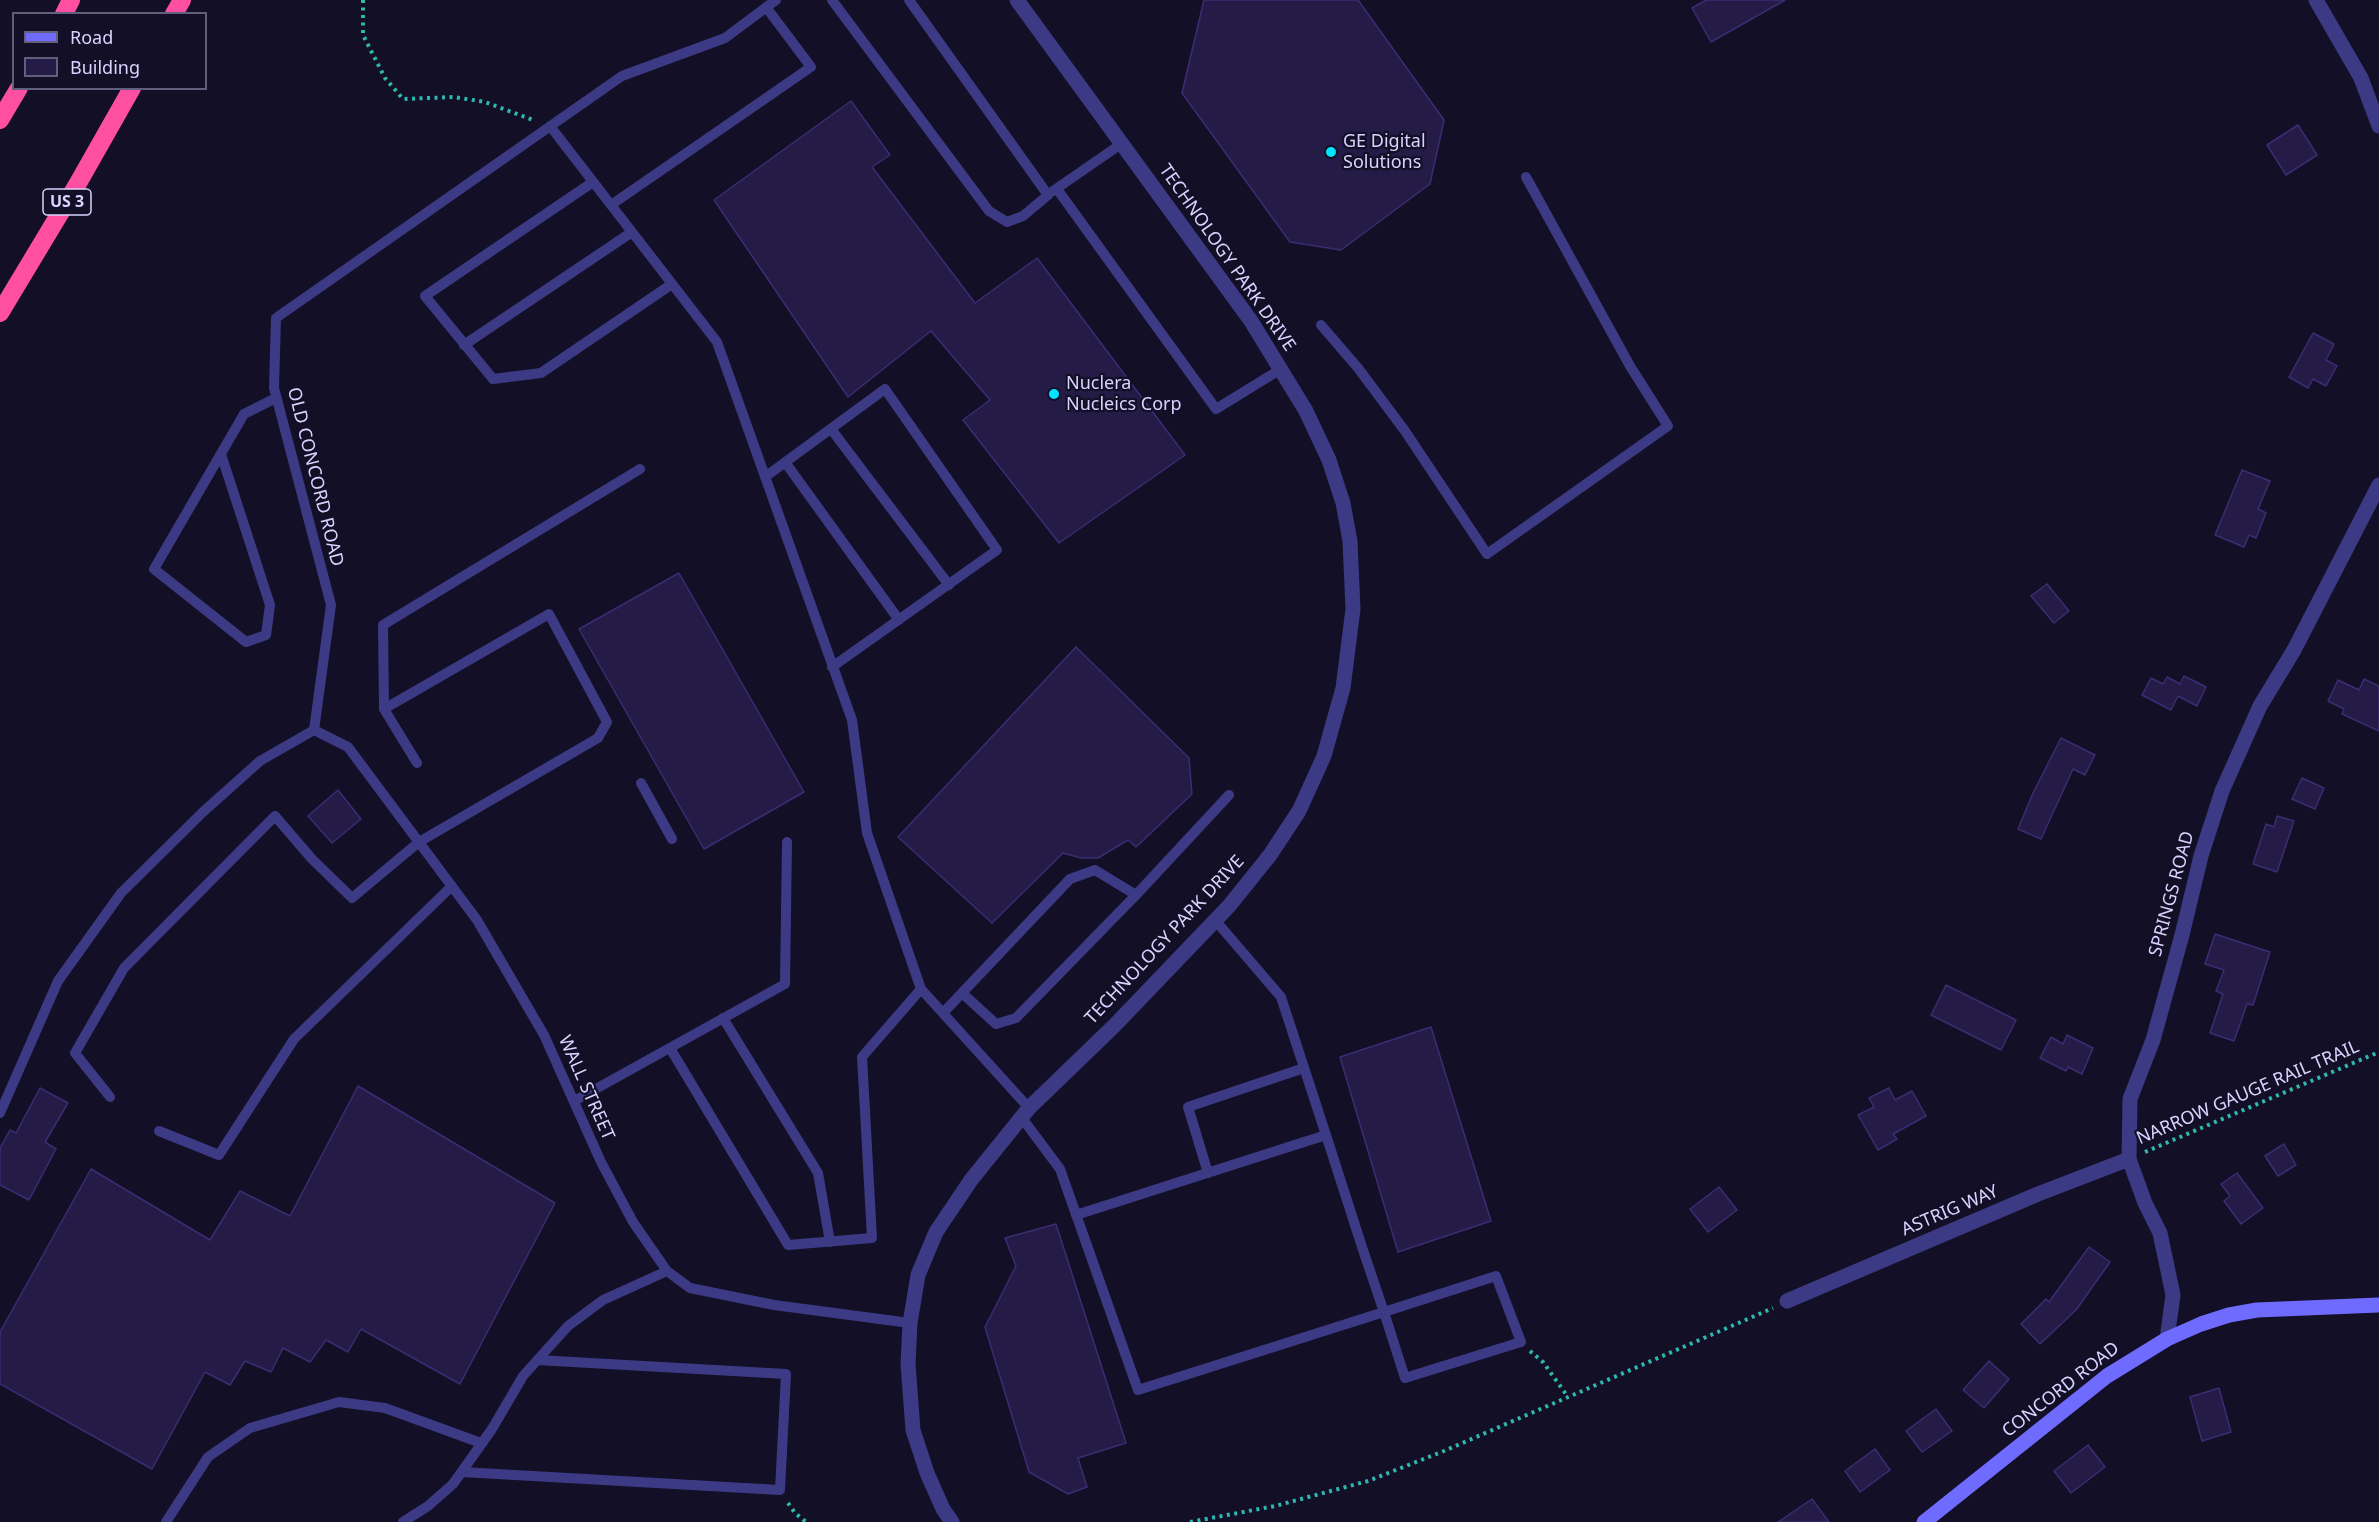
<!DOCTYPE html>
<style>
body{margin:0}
#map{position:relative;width:2379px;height:1522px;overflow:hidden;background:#130f26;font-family:"Noto Sans",sans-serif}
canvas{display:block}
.legend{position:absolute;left:12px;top:12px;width:195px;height:78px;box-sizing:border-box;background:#130f26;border:2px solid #625e7d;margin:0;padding:8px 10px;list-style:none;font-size:18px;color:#d9d4ff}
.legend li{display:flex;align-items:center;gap:12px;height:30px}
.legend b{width:30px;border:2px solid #625e7d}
</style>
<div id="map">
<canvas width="2379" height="1522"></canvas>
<ul class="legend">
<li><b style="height:8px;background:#6f6bff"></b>Road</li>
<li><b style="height:16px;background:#241b47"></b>Building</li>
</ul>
</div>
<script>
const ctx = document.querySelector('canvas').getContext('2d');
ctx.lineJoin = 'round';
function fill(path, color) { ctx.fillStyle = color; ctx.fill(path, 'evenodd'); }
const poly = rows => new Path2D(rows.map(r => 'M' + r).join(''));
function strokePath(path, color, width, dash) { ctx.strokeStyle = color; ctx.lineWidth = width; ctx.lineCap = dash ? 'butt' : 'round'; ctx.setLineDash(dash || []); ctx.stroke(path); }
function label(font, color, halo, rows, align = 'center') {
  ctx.font = font + ' "Noto Sans",sans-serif'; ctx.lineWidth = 4.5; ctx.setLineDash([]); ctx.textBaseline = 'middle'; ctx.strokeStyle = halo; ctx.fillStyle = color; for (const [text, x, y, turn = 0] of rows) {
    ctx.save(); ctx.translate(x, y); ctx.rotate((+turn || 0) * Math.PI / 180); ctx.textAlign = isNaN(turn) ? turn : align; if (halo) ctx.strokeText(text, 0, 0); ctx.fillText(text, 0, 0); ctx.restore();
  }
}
const building = poly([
 [1204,0,1358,0,1444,120,1430,184,1341,250,1290,242,1182,93,1204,0],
 [1706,0,1785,0,1711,42,1692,8,1706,0],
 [851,101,890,155,872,167,975,303,1037,258,1185,455,1059,543,963,420,990,400,931,331,848,397,714,200,851,101],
 [2298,125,2317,155,2286,175,2267,145,2298,125],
 [2313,333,2334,344,2326,360,2337,366,2326,386,2313,379,2308,388,2289,377,2313,333],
 [2242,470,2270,481,2258,509,2266,513,2256,538,2249,535,2244,547,2215,535,2242,470],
 [679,573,804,792,704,849,579,629,679,573],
 [2047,584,2069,611,2054,623,2031,596,2047,584],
 [1076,647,1189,758,1192,794,1136,847,1128,840,1098,858,1081,858,1063,853,992,923,898,837,1076,647],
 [2184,676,2206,687,2197,706,2178,696,2171,710,2142,695,2151,678,2163,684,2167,677,2180,684,2184,676],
 [2364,679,2379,686,2379,731,2342,714,2344,709,2328,701,2338,680,2359,690,2364,679],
 [2061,738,2095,755,2085,775,2073,769,2041,839,2018,829,2033,793,2061,738],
 [2302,778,2324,788,2315,809,2292,799,2302,778],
 [338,790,361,819,332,843,308,816,338,790],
 [2277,816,2294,821,2277,872,2253,864,2266,824,2274,827,2277,816],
 [2215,934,2270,952,2253,1005,2247,1004,2234,1041,2210,1033,2223,994,2216,991,2224,970,2205,964,2215,934],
 [1946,985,2016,1020,2001,1050,1931,1015,1946,985],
 [1431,1027,1491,1221,1398,1252,1340,1057,1431,1027],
 [2067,1035,2093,1048,2082,1074,2068,1067,2066,1071,2040,1058,2051,1037,2063,1044,2067,1035],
 [358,1086,555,1203,460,1384,361,1329,348,1352,326,1340,310,1362,283,1348,271,1372,245,1361,230,1385,205,1372,152,1469,0,1384,0,1332,91,1169,210,1240,240,1191,290,1216,358,1086],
 [40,1088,68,1103,45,1142,56,1149,29,1200,0,1185,0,1148,10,1130,16,1133,40,1088],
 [1889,1088,1895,1100,1912,1091,1926,1116,1893,1134,1897,1139,1878,1150,1858,1115,1874,1107,1869,1098,1889,1088],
 [2284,1144,2296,1165,2278,1176,2265,1156,2284,1144],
 [2237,1173,2263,1208,2241,1224,2224,1201,2230,1196,2221,1184,2237,1173],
 [1719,1187,1737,1210,1708,1232,1690,1209,1719,1187],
 [1056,1224,1126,1443,1078,1458,1087,1487,1068,1494,1029,1472,985,1327,1016,1266,1005,1238,1056,1224],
 [2089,1247,2110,1262,2076,1310,2040,1344,2021,1324,2046,1299,2049,1302,2089,1247],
 [1989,1361,2009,1379,1984,1408,1963,1390,1989,1361],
 [2219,1388,2231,1432,2202,1441,2190,1397,2219,1388],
 [1936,1409,1952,1431,1922,1452,1906,1431,1936,1409],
 [2088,1445,2105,1467,2071,1493,2054,1471,2088,1445],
 [1875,1449,1890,1470,1860,1492,1845,1471,1875,1449],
 [1812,1499,1829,1522,1778,1522,1812,1499]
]);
const path = poly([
 [363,0,363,35,385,78,403,99,454,97,485,102,533,120],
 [2145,1152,2379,1052],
 [1530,1351,1543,1362,1568,1397],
 [788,1503,795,1513,806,1522],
 [1190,1522,1275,1506,1368,1481,1444,1451,1773,1308]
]);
const service = poly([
 [832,0,989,211,1007,222,1023,216,1048,195,909,0],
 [550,126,717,342,852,720,867,833,921,989,1029,1108],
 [593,182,425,296,493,379,541,373,672,284],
 [1057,189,1216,409,1281,369],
 [1053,191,1121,144],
 [611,205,811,67,766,7],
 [1321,325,1358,368,1405,431,1487,554,1668,426,1630,366,1526,177],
 [464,345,632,232],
 [831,429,949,585],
 [221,454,270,605,266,635,246,642,154,569,244,414,276,398],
 [785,462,899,620],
 [765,477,885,389,997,550,832,667],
 [384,709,383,625,640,469],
 [314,730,331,605,274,388,276,318,622,76,725,38,776,0],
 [314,730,348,747,477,920,544,1035,601,1162,633,1222,667,1271,690,1288,774,1305,910,1323],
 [641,783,672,839],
 [962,993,996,1024,1016,1018,1136,895],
 [943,1013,1070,879,1095,870,1136,895,1229,795],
 [723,1018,818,1173,830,1242],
 [670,1048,788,1245,872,1238,862,1057,921,989],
 [110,1097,75,1053,124,968,275,816,312,859,352,898,419,842,598,738,607,722,549,614,384,709,417,763],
 [574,1101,785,984,787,842],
 [0,1113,58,981,121,893,203,812,260,761,314,730],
 [1022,1118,1060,1169,1138,1390,1384,1312,1496,1276,1521,1342,1405,1378,1384,1312,1363,1250,1326,1135,1281,997,1215,920],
 [159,1131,219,1155,294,1039,452,886],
 [1208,1173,1188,1107,1304,1068],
 [1076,1215,1326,1135],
 [462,1472,780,1490,786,1374,537,1360],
 [166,1522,208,1457,250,1428,339,1402,385,1408,481,1443],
 [403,1522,428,1506,453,1484,492,1429,523,1376,568,1326,603,1300,667,1271]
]);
const minor = poly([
 [1787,1301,2038,1194,2129,1159],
 [952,1522,943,1509,927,1473,913,1430,908,1364,910,1323,918,1275,936,1232,971,1180,1029,1108,1114,1026,1229,906,1270,855,1299,811,1324,756,1343,688,1353,609,1350,541,1343,503,1329,460,1306,411,1251,321,1017,0]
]);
const tertiary = poly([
 [2316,0,2361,78,2379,126],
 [2167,1339,2173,1295,2160,1233,2145,1203,2129,1159,2130,1099,2153,1040,2182,935,2201,856,2222,791,2260,706,2294,650,2379,485]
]);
const secondary = poly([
 [1924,1522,2107,1376,2167,1339,2201,1324,2229,1315,2257,1310,2379,1305]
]);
const motorway = poly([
 [64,14,71,0],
 [174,14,182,0],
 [0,120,19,88],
 [0,313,77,185,132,88]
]);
const markers = [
 [1331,152,6,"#00e5ff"],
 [1054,394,6,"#00e5ff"]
];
const shields = [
 [67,202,48]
];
const shieldNames = [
 ["US 3",67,202]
];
const poiNames = [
 ["GE Digital",1343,142],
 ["Solutions",1343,163],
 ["Nuclera",1066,384],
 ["Nucleics Corp",1066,405]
];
const streetNames = [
 ["TECHNOLOGY PARK DRIVE",1227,258,55],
 ["OLD CONCORD ROAD",315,477,76],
 ["SPRINGS ROAD",2172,894,-75],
 ["TECHNOLOGY PARK DRIVE",1165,940,-47],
 ["WALL STREET",586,1088,66],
 ["NARROW GAUGE RAIL TRAIL",2248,1093,-23],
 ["ASTRIG WAY",1950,1211,-23],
 ["CONCORD ROAD",2061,1390,-38]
];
fill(building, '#241b47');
strokePath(building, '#3b2d73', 1.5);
strokePath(path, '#2fb8b0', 4, [3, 4.5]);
strokePath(service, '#3d3a85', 10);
strokePath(minor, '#3d3a85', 15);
strokePath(tertiary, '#3d3a85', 15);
strokePath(secondary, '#6f6bff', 15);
strokePath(motorway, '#ff4fa3', 18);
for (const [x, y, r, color] of markers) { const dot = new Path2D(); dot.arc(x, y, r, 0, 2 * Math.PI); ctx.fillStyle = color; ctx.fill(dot); strokePath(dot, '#130f26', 2); }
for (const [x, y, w] of shields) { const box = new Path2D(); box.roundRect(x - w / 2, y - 13, w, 26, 4.5); ctx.fillStyle = '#130f26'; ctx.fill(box); strokePath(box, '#d9d4ff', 1.5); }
label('bold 16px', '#d9d4ff', null, shieldNames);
label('18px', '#d9d4ff', '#130f26', poiNames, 'left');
label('18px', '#d9d4ff', '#130f26', streetNames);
</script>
